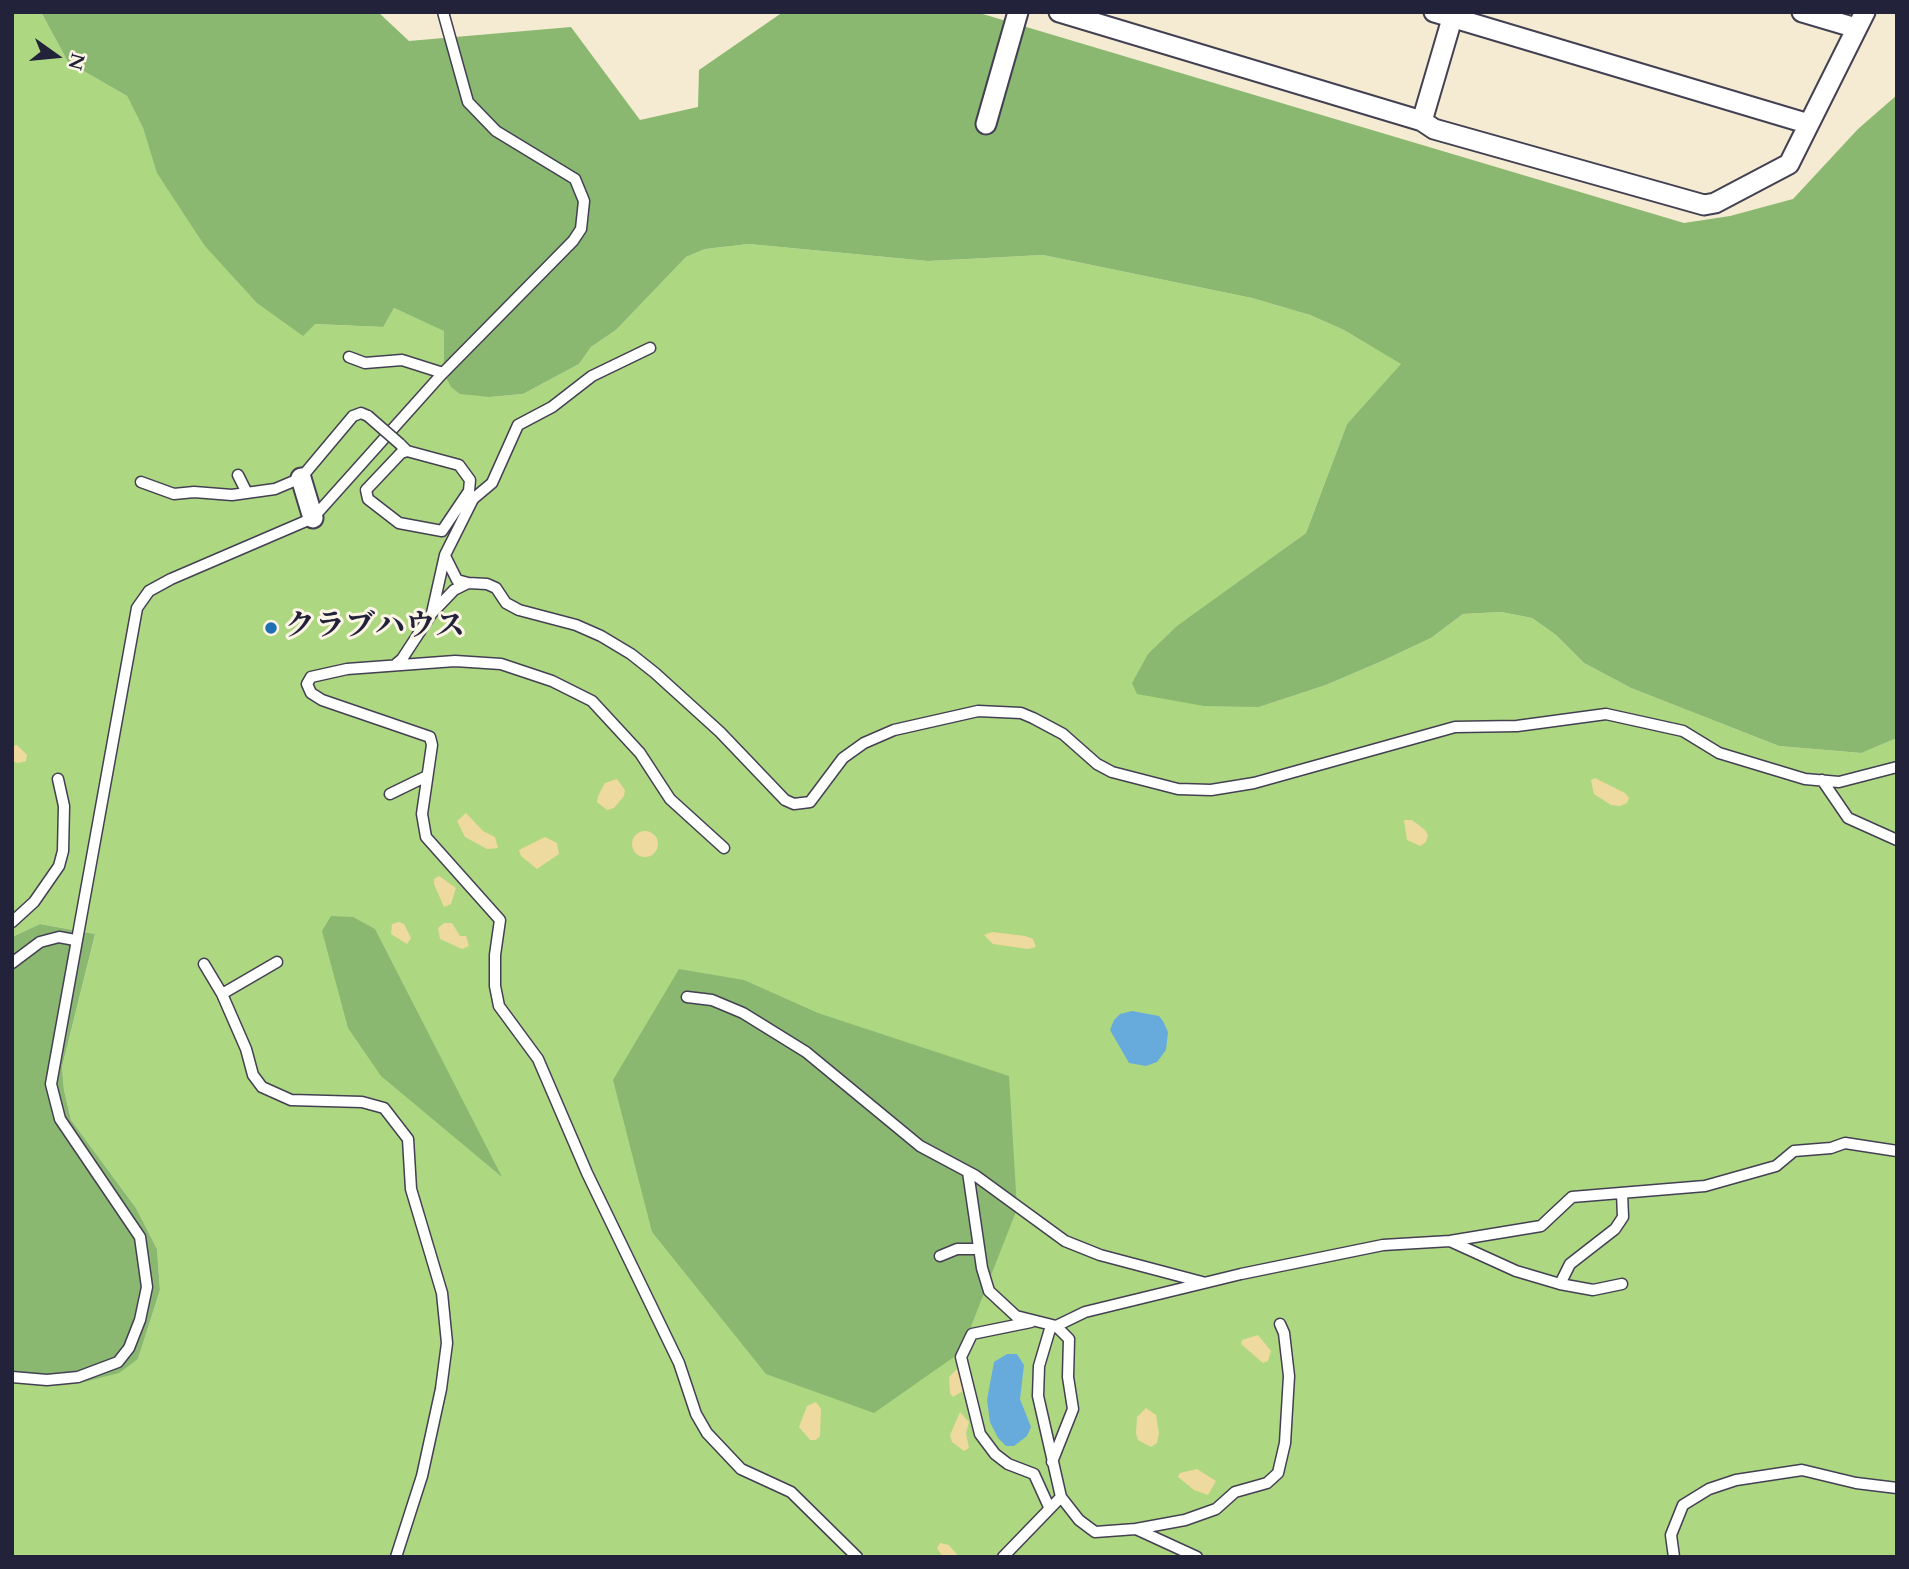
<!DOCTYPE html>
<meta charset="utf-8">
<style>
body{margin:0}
#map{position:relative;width:1909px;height:1569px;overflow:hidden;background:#f4ebd2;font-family:Cardo,serif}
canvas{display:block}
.frame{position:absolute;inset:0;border:14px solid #22223b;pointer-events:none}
.north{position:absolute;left:21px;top:21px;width:70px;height:70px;-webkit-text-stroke:5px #fcf5e5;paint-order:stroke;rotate:105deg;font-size:19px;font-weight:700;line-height:28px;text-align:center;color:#22223b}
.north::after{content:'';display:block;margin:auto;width:24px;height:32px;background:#22223b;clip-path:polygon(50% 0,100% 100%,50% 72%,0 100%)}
</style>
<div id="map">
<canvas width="1909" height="1569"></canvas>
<div class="frame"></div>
<div class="north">N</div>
</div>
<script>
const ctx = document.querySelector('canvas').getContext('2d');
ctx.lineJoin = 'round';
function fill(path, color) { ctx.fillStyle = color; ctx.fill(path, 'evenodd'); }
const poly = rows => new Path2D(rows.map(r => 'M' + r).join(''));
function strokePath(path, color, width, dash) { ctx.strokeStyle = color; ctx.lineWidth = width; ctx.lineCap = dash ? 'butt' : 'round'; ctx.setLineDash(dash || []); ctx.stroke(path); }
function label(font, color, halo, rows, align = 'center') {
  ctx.font = font + ' Cardo,"Noto Serif JP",serif'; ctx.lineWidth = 6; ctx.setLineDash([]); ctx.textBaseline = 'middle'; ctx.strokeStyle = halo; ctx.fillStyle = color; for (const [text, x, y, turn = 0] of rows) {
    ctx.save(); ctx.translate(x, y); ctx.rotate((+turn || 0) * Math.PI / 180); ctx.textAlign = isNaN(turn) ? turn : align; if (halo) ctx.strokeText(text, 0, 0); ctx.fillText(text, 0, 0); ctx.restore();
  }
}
const green = poly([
 [12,12,41,12,68,62,127,96,143,128,158,173,204,245,315,324,382,327,394,308,445,331,444,373,490,397,523,394,579,364,591,347,616,330,686,257,705,249,749,244,928,261,1043,255,1252,298,1310,315,1344,330,1402,364,1347,424,1306,533,1244,578,1259,707,1326,685,1382,661,1431,638,1463,614,1501,612,1532,618,1556,635,1584,663,1631,688,1779,746,1860,753,1897,738,1897,1557,12,1557,12,1383,45,1386,80,1383,138,1359,160,1290,157,1249,136,1208,71,1120,64,1090,62,1067,95,934,40,924,12,937]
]);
const forest = poly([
 [41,12,378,12,409,41,571,27,640,120,698,107,699,70,783,12,976,12,1684,223,1730,216,1793,199,1858,129,1897,95,1897,738,1861,753,1779,746,1631,688,1584,663,1556,635,1532,618,1501,612,1463,614,1431,638,1382,661,1326,685,1259,707,1204,706,1137,694,1132,683,1148,654,1177,626,1306,533,1347,424,1401,364,1344,330,1310,315,1252,298,1043,255,928,261,749,244,705,249,686,257,616,330,591,347,579,364,523,394,490,397,460,394,451,387,444,373,444,331,394,308,383,327,315,324,303,336,257,303,204,245,157,173,143,128,127,96,68,62],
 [331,916,353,917,375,929,502,1177,381,1076,348,1028,322,931],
 [40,924,95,934,62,1067,64,1090,71,1120,136,1208,157,1249,160,1290,138,1359,119,1373,80,1383,45,1386,12,1383,12,937],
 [679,969,744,980,818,1013,1009,1076,1017,1209,961,1352,874,1413,766,1374,652,1232,613,1080]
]);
const sand = poly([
 [17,745,27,755,26,761,18,763,12,761,12,746],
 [1595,778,1625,793,1629,798,1627,803,1620,806,1611,805,1594,794,1591,780],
 [617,779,625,790,624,796,614,808,607,810,597,802,598,796,605,783],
 [466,813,483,831,495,837,498,848,487,849,465,837,457,821],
 [1404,820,1412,820,1425,830,1428,835,1426,842,1420,846,1407,840],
 '632 844a13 13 0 1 1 26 0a13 13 0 1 1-26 0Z',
 [545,837,557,843,559,854,537,869,521,856,519,850],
 [439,876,456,888,451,904,444,907,434,884,434,879],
 [399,922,404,924,411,938,407,944,391,934,392,924],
 [444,923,452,923,460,936,466,936,469,946,462,949,440,939,438,928],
 [992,932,1025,936,1033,939,1036,947,1028,949,993,944,984,935],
 [1258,1335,1271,1351,1268,1361,1263,1363,1241,1344,1242,1340],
 [958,1368,963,1391,953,1397,950,1393,949,1377],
 [816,1402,821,1409,820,1436,816,1440,810,1440,799,1427,807,1406],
 [1146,1408,1156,1415,1159,1433,1157,1443,1151,1447,1138,1440,1136,1433,1137,1417],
 [960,1412,969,1422,966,1433,969,1448,964,1451,952,1442,950,1435],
 [1197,1469,1216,1481,1208,1495,1194,1490,1178,1477,1180,1473],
 [940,1543,949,1545,959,1557,943,1557,937,1548]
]);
const water = poly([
 [1132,1011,1159,1016,1163,1021,1168,1032,1166,1050,1157,1062,1146,1066,1129,1063,1110,1030,1114,1020,1120,1014],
 [1007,1354,1017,1354,1024,1365,1020,1399,1031,1427,1027,1436,1014,1446,1006,1446,998,1438,990,1422,987,1400,994,1362]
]);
const lane = poly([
 [349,357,365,363,402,360,443,373],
 [400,444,407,451,459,465,470,480,469,491,442,531,399,523,368,499,366,490,401,453,407,451],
 [238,475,247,493],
 [141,482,174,494,194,492,232,495,275,489,301,478,353,416,361,413,368,416],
 [445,556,457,580,468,583],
 [432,613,454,590,468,583,487,584,496,588,506,603,519,610,576,625,601,636,631,654,655,673,720,732,785,800,794,804,810,802,843,758,864,743,894,730,978,711,1021,713,1033,718,1063,734,1097,764,1112,772,1178,789,1211,790,1254,783,1455,727,1517,726,1606,714,1683,731,1719,753,1805,779,1839,782,1897,767],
 [396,664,402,659,432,613,445,555,473,499,492,483,518,425,552,407,592,376,650,348],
 [1822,780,1848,818,1897,840],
 [390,794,427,776],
 [724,848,670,799,640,753,592,701,552,681,501,664,455,661,347,669,311,677,307,684,311,693,322,700,430,737,432,745,422,814,426,837,500,920,495,955,495,986,499,1006,538,1059,587,1173,679,1363,696,1414,707,1433,741,1469,791,1492,857,1557],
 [12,922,34,902,59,866,63,851,64,806,58,779],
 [12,963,40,942,59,937,75,940],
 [204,964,222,994,246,1049,253,1075,262,1087,291,1100,362,1102,384,1108,408,1139,411,1189,442,1293,447,1343,441,1389,422,1476,396,1557],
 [222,994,277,962],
 [687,997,712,1000,743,1013,806,1052,920,1146,976,1176,1065,1241,1100,1255,1202,1282],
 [968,1172,982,1268,989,1291,1016,1316,1056,1326,1069,1339,1068,1377,1073,1409,1052,1462],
 [1450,1241,1516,1271,1560,1284,1593,1290,1622,1284],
 [940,1256,957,1249,978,1249],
 [1560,1284,1570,1264,1615,1229,1623,1217,1622,1193],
 [1031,1322,972,1334,961,1357,980,1434,995,1454,1008,1464,1034,1474,1049,1507],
 [12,1377,47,1380,78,1377,118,1362,129,1348,140,1320,147,1287,140,1237,60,1119,51,1084,137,608,149,591,171,579,313,518,441,375,573,241,581,229,584,201,575,179,496,131,468,102,443,12],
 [1136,1529,1185,1520,1216,1509,1235,1492,1267,1483,1278,1473,1285,1443,1289,1376,1284,1333,1280,1324],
 [1003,1557,1061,1497],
 [1197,1557,1136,1529,1095,1532,1079,1520,1061,1497,1038,1396,1039,1366,1050,1329,1085,1312,1241,1274,1383,1245,1450,1241,1541,1226,1572,1197,1705,1186,1776,1166,1794,1151,1831,1148,1845,1143,1897,1151],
 [1674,1557,1671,1535,1683,1505,1709,1489,1736,1480,1802,1470,1856,1483,1897,1488]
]);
const street = poly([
 [1059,12,1422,121,1434,129,1704,205,1715,203,1789,164,1865,12],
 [1434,12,1809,124],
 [1802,12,1856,28],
 [1422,121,1454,12],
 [986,124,1018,12],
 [301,478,313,518]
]);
const laneBridge = poly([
 [368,416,400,444]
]);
const markers = [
 [271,628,7,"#1f6fb2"]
];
const poiNames = [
 ["クラブハウス",285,628]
];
fill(green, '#aed782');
fill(forest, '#8ab870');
fill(sand, '#eeda9e');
fill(water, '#67abdc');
strokePath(lane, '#424052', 13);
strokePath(street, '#424052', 23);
strokePath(lane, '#fff', 10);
strokePath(street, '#fff', 19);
strokePath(laneBridge, '#424052', 13, []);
strokePath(laneBridge, '#fff', 10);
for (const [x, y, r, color] of markers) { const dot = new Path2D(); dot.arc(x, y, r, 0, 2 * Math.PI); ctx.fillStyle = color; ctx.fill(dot); strokePath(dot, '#fcf5e5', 2.5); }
label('bold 30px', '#22223b', '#fcf5e5', poiNames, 'left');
</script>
